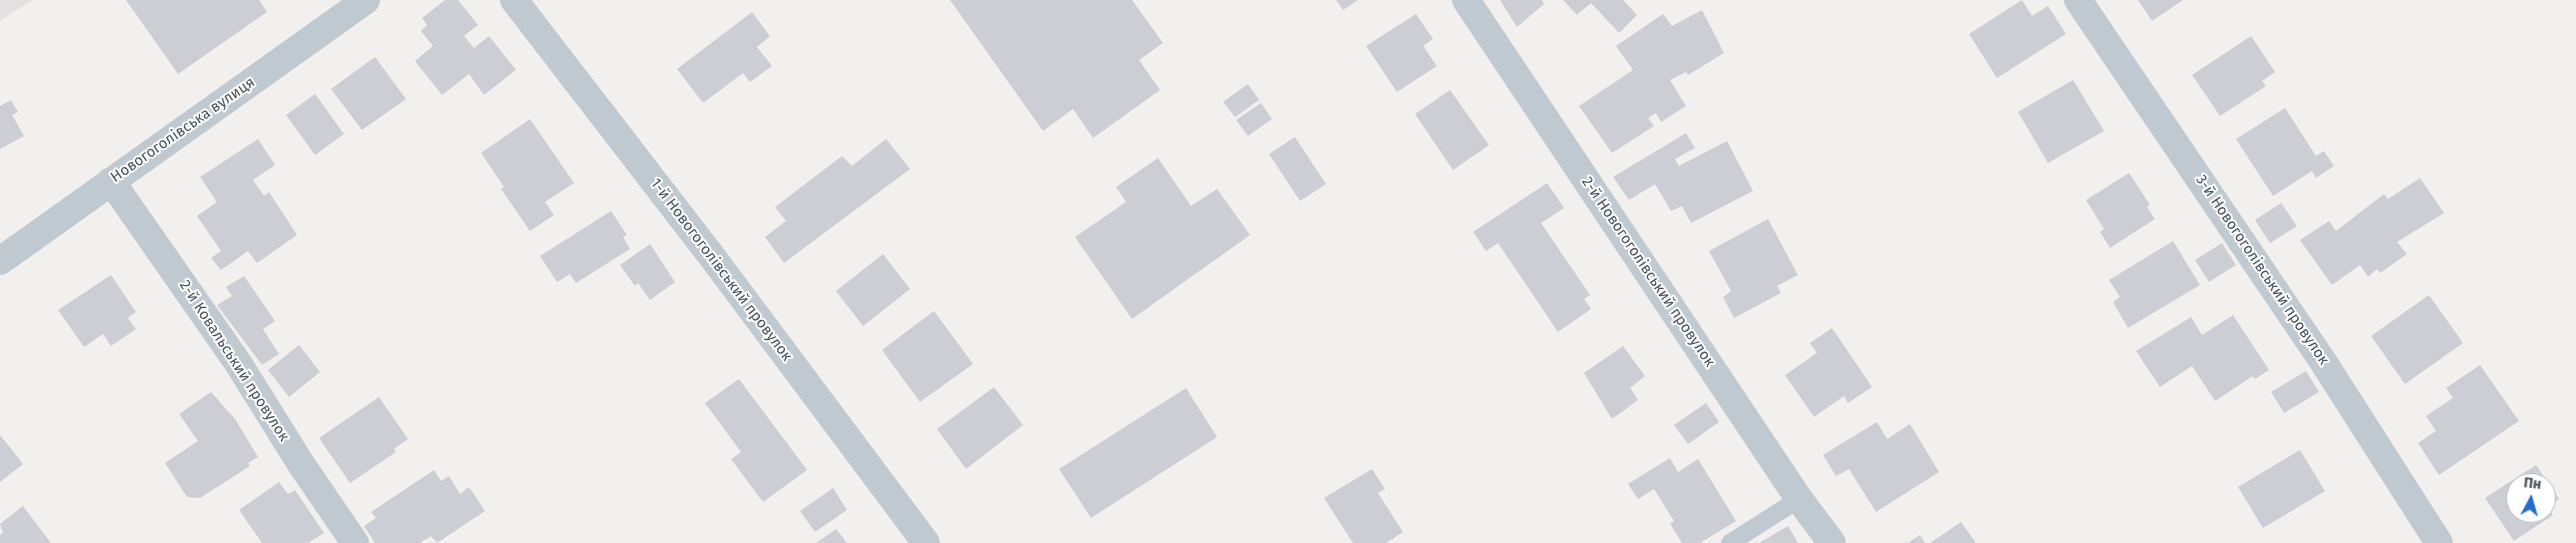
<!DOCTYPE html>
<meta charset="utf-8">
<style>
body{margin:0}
#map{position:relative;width:2576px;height:543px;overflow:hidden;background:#f2efef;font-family:"Fira Sans",sans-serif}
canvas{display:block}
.north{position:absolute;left:2506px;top:473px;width:50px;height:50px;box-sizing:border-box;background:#fff;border:1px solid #b6babe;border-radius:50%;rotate:6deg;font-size:14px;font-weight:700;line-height:20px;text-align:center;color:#48525c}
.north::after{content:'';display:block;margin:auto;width:18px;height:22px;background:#236cd8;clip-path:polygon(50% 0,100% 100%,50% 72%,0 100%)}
</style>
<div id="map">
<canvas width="2576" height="543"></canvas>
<div class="north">Пн</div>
</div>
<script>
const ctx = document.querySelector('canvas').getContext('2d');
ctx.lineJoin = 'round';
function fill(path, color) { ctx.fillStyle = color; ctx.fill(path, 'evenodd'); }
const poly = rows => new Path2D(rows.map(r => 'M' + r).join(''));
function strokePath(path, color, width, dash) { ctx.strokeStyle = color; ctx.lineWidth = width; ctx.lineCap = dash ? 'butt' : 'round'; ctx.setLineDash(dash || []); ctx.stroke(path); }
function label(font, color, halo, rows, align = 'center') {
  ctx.font = font + ' "Fira Sans",sans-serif'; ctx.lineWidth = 4; ctx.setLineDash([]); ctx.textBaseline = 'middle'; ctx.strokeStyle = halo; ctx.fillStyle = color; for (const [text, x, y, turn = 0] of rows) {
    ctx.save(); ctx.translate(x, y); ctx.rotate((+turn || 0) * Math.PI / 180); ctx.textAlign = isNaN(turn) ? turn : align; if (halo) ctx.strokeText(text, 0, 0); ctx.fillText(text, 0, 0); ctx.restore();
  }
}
const education = poly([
 [0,0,32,0,0,21]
]);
const building = poly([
 [126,0,259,0,267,12,178,74],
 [445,0,458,0,478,25,464,36,474,48,489,36,516,70,484,95,469,74,442,95,415,61,433,46,421,31,427,25,422,18],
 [950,0,1132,0,1163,43,1139,60,1160,90,1093,138,1073,109,1043,131],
 [1336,0,1358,0,1343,10],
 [1500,0,1542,0,1544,4,1517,27],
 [1563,0,1623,0,1637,15,1619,33,1591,3,1577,15],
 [2022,0,2032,16,2048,6,2066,34,1997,78,1969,34],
 [2138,0,2183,0,2152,21],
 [1702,10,1724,53,1688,75,1686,72,1670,80,1686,106,1661,122,1656,113,1648,118,1654,126,1612,153,1579,106,1633,70,1616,46,1663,14,1672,26],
 [752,12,770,36,757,47,772,66,750,82,743,73,703,103,677,69],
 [1416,14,1433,39,1423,46,1437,66,1397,92,1366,46],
 [2251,36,2275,72,2262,81,2266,86,2220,116,2192,75],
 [375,57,406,99,362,130,331,89],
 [2073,80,2104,131,2048,163,2018,112],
 [1248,84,1259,100,1235,117,1223,102],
 [1450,90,1489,145,1453,170,1415,114],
 [315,94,344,134,315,155,286,115],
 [11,100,18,112,12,115,24,136,0,149,0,106],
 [1261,103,1272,119,1248,136,1236,120],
 [2285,108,2316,156,2324,151,2334,166,2316,178,2312,171,2273,196,2236,139],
 [530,119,574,183,545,202,554,215,530,231,501,189,504,187,481,153],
 [1686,133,1695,148,1675,159,1679,166,1727,141,1753,191,1691,223,1682,206,1671,211,1655,184,1629,200,1613,177],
 [1295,137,1326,184,1300,201,1269,154],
 [258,139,275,165,253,180,264,196,269,192,297,235,257,263,248,251,221,270,211,258,221,251,197,216,217,202,200,177],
 [886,139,910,169,784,263,765,237,786,221,775,207,842,156,852,166],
 [1158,158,1191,206,1217,189,1250,235,1132,319,1075,237,1126,202,1116,187],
 [2129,173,2150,205,2147,207,2155,219,2110,248,2100,232,2104,229,2086,200],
 [2420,178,2444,213,2397,242,2407,254,2380,273,2377,269,2368,277,2360,265,2332,285,2300,240,2329,221,2336,231,2384,194,2388,199],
 [1547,183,1564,208,1541,223,1590,295,1584,299,1591,309,1558,332,1498,243,1486,251,1473,232],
 [2281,203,2297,226,2270,243,2255,220],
 [611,211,627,235,623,237,630,249,576,283,570,274,557,282,540,256],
 [1768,219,1798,275,1777,286,1781,293,1734,318,1723,297,1731,291,1709,251],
 [2173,241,2200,285,2128,328,2113,302,2120,297,2109,280],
 [2222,243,2236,265,2209,282,2195,260],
 [650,244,675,282,650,300,638,283,635,286,620,265],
 [883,254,910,289,863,326,836,291],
 [111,275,136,312,128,318,136,329,111,346,103,334,84,347,58,310],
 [244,276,275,321,263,329,279,354,262,365,217,305,232,296,226,287],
 [2429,295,2463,343,2405,384,2371,336],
 [934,311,973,364,920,402,882,350],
 [2233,315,2269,370,2255,379,2253,376,2215,401,2192,366,2160,387,2136,351,2191,317,2202,335],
 [1832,328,1872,387,1848,403,1844,396,1814,417,1785,375,1817,353,1810,343],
 [299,345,320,372,289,397,268,370],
 [1623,346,1645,376,1630,388,1638,400,1612,419,1584,373],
 [2480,365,2519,421,2439,475,2418,443,2436,431,2426,416,2453,398,2446,388],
 [2306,371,2319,392,2284,413,2271,392],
 [739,379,807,470,763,502,731,459,741,452,705,403],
 [994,387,1023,425,966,469,937,429],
 [1186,388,1217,437,1091,518,1059,469],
 [211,392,235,419,258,457,248,463,250,466,200,498,187,497,165,463,198,441,179,414],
 [379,397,408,439,394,449,396,452,350,483,319,438],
 [1706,403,1719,422,1688,444,1674,425],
 [1877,422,1887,439,1910,424,1939,472,1876,512,1849,469,1836,476,1823,455],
 [0,435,23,464,0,482],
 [2300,450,2325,491,2263,528,2238,487],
 [1670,458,1678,472,1698,459,1736,521,1700,543,1682,543,1670,524,1674,521,1654,489,1638,499,1628,484],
 [2536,465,2559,499,2547,507,2553,515,2514,541,2485,498],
 [2516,483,2546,483,2546,513,2516,513],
 [1372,469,1385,489,1378,493,1403,532,1386,543,1353,543,1324,498],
 [434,470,441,481,449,476,460,494,469,487,485,511,437,543,431,536,420,543,375,543,364,526,376,518,371,512],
 [279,482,288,494,295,490,324,533,308,543,262,543,239,510],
 [833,488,847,510,815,532,800,511],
 [23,506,51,543,0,543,0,535,3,533,0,524],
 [1961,522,1976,543,1930,543],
 [1788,526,1798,543,1759,543],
 [836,529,847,543,816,543],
 [1920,535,1925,543,1908,543]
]);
const service = poly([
 [1730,543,1799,499]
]);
const minor = poly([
 [514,0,713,258,926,543],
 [1466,0,1799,499,1832,543],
 [2078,0,2324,363,2439,543],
 [111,181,238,363,301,464,355,543],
 [0,261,366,0]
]);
const streetNames = [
 ["Новогоголівська вулиця",183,130,-35],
 ["1-й Новогоголівський провулок",721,270,53],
 ["3-й Новогоголівський провулок",2262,270,56],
 ["2-й Новогоголівський провулок",1648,272,56],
 ["2-й Ковальський провулок",234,361,57]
];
fill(education, '#e3e0e1');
fill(building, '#ccced4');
strokePath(service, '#c1c9d0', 18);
strokePath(minor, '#c1c9d0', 28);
label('15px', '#48525c', '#fff', streetNames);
</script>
